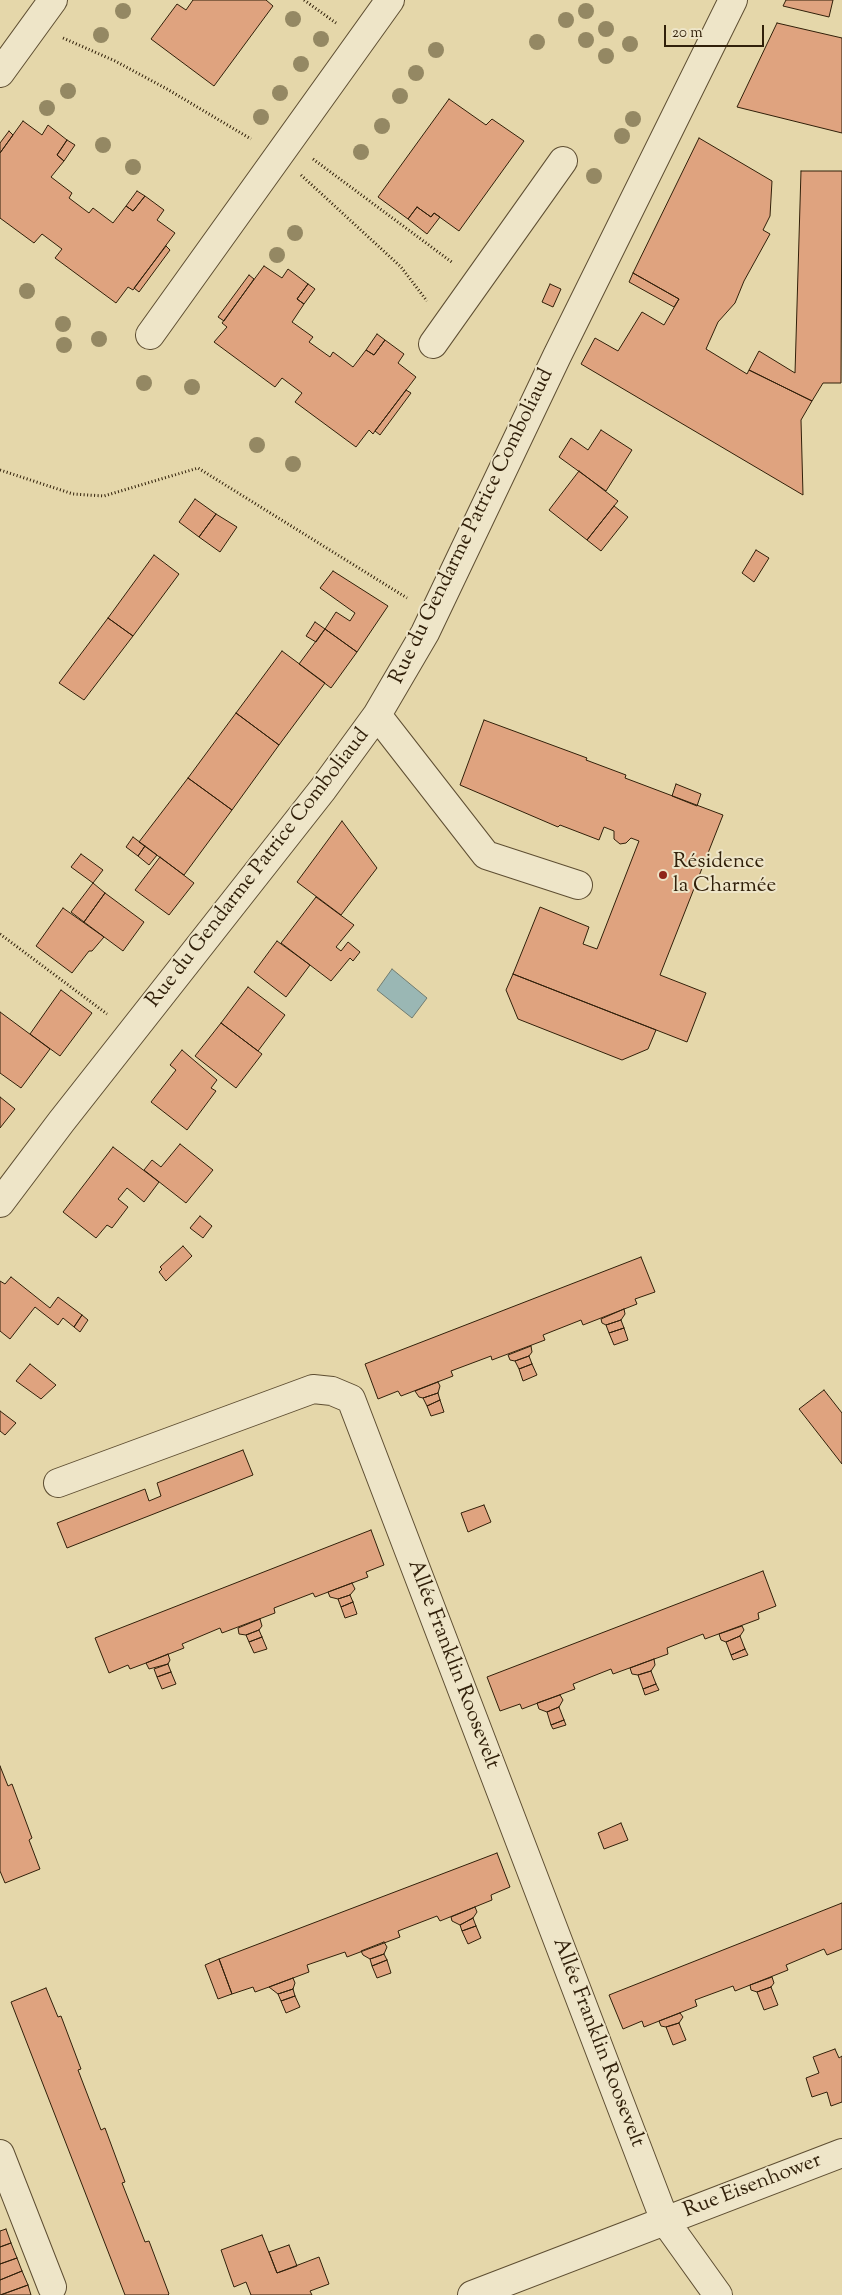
<!DOCTYPE html>
<meta charset="utf-8">
<style>
body{margin:0}
#map{position:relative;width:842px;height:2295px;overflow:hidden;background:#e5d7aa;font-family:"Sorts Mill Goudy",serif}
canvas{display:block}
.scale{position:absolute;left:664px;top:25px;width:100px;height:22px;box-sizing:border-box;border:2px solid #31200a;border-top:0;padding-left:6px;font-size:15px;line-height:18px;white-space:nowrap;color:#31200a;-webkit-text-stroke:4px #eee5c8;paint-order:stroke}
</style>
<div id="map">
<canvas width="842" height="2295"></canvas>
<div class="scale">20 m</div>
</div>
<script>
const ctx = document.querySelector('canvas').getContext('2d');
ctx.lineJoin = 'round';
function fill(path, color) { ctx.fillStyle = color; ctx.fill(path, 'evenodd'); }
const poly = rows => new Path2D(rows.map(r => 'M' + r).join(''));
function strokePath(path, color, width, dash) { ctx.strokeStyle = color; ctx.lineWidth = width; ctx.lineCap = dash ? 'butt' : 'round'; ctx.setLineDash(dash || []); ctx.stroke(path); }
function label(font, color, halo, rows, align = 'center') {
  ctx.font = font + ' "Sorts Mill Goudy",serif'; ctx.lineWidth = 4; ctx.setLineDash([]); ctx.textBaseline = 'middle'; ctx.strokeStyle = halo; ctx.fillStyle = color; for (const [text, x, y, turn = 0] of rows) {
    ctx.save(); ctx.translate(x, y); ctx.rotate((+turn || 0) * Math.PI / 180); ctx.textAlign = isNaN(turn) ? turn : align; if (halo) ctx.strokeText(text, 0, 0); ctx.fillText(text, 0, 0); ctx.restore();
  }
}
const water = poly([
 [392,969,427,998,412,1018,377,990,392,969]
]);
const building = poly([
 [193,0,266,0,273,6,214,86,151,39,177,4,186,10,193,0],
 [786,0,833,0,829,17,783,6,786,0],
 [777,23,842,38,842,133,737,107,777,23],
 [449,99,486,125,492,119,524,141,459,231,434,213,431,217,417,207,408,219,378,197,449,99],
 [23,121,42,135,48,125,67,140,57,155,64,161,51,177,72,193,69,198,89,213,93,208,113,223,126,206,133,211,145,196,164,210,157,220,175,233,133,290,128,287,116,303,55,258,62,249,42,234,34,243,0,218,0,153,23,121],
 [9,131,13,135,0,153,0,143,9,131],
 [699,138,772,181,770,216,763,230,770,234,744,281,735,303,718,322,706,349,747,374,749,370,812,401,801,420,803,495,581,364,595,338,618,351,642,312,664,325,679,299,633,273,699,138],
 [67,140,75,145,64,161,57,155,67,140],
 [801,171,842,171,841,383,823,383,812,401,749,370,759,351,795,373,801,171],
 [137,191,145,196,133,211,126,206,137,191],
 [417,207,431,217,434,213,440,217,427,234,408,219,417,207],
 [166,246,170,250,139,292,134,288,166,246],
 [264,266,282,278,288,269,308,284,297,299,304,304,292,322,313,337,309,342,330,357,333,352,353,367,366,350,374,355,385,340,404,354,398,363,416,377,375,431,373,434,369,430,356,447,295,402,302,393,282,378,275,387,214,342,227,327,222,323,264,266],
 [633,273,679,299,674,307,629,282,633,273],
 [249,275,254,279,224,321,218,317,249,275],
 [308,284,315,289,304,304,297,299,308,284],
 [550,284,561,289,553,307,542,302,550,284],
 [377,334,385,340,374,355,366,350,377,334],
 [406,390,411,393,380,435,375,431,406,390],
 [601,430,632,450,606,491,559,457,571,438,588,450,601,430],
 [579,471,618,501,587,540,549,510,579,471],
 [195,499,216,514,199,537,179,522,195,499],
 [614,506,628,517,601,551,587,540,614,506],
 [216,514,237,527,220,552,199,537,216,514],
 [756,550,769,558,754,582,742,573,756,550],
 [154,555,179,574,133,636,108,618,154,555],
 [333,571,388,606,357,652,325,629,336,612,350,621,355,613,320,588,333,571],
 [108,618,133,636,84,700,59,683,108,618],
 [315,622,325,629,316,642,306,636,315,622],
 [325,629,357,652,331,688,299,664,325,629],
 [282,651,325,683,279,745,236,713,282,651],
 [236,713,279,745,232,810,188,778,236,713],
 [484,720,587,758,586,760,626,775,625,778,723,815,660,975,706,993,687,1042,513,974,540,907,589,927,583,944,597,949,639,841,631,838,626,843,620,844,614,839,614,831,604,827,599,840,560,825,558,827,460,785,484,720],
 [188,778,232,810,184,875,139,842,188,778],
 [676,784,701,794,697,806,672,796,676,784],
 [342,821,377,868,341,915,297,882,342,821],
 [133,837,145,846,138,856,126,847,133,837],
 [145,846,157,855,149,865,138,856,145,846],
 [81,854,103,870,93,883,71,867,81,854],
 [160,857,194,883,169,915,135,890,160,857],
 [93,883,105,893,84,922,71,912,93,883],
 [105,893,144,922,123,951,84,922,105,893],
 [316,897,354,925,336,947,341,951,348,942,360,952,353,961,350,958,331,981,281,943,316,897],
 [63,908,104,937,92,951,89,951,72,973,36,946,63,908],
 [277,941,310,965,286,997,254,972,277,941],
 [513,974,656,1030,648,1049,622,1060,518,1019,506,990,513,974],
 [248,987,285,1015,258,1051,221,1023,248,987],
 [61,990,92,1013,60,1056,30,1034,61,990],
 [0,1012,50,1049,21,1088,0,1073,0,1012],
 [221,1023,262,1054,236,1088,195,1056,221,1023],
 [182,1050,217,1080,211,1088,216,1091,187,1130,151,1102,176,1070,170,1065,182,1050],
 [0,1097,15,1109,0,1128,0,1097],
 [180,1144,213,1170,186,1203,144,1170,152,1160,161,1167,180,1144],
 [113,1147,159,1182,144,1202,127,1188,118,1199,128,1207,112,1228,107,1225,96,1238,63,1212,113,1147],
 [200,1216,212,1226,203,1238,190,1228,200,1216],
 [183,1246,192,1256,166,1281,159,1272,162,1269,160,1267,183,1246],
 [641,1257,655,1292,635,1299,637,1304,583,1325,581,1320,543,1335,545,1340,492,1360,491,1356,451,1371,453,1376,401,1396,398,1391,378,1399,365,1364,641,1257],
 [11,1277,50,1308,58,1297,82,1315,74,1327,63,1318,58,1325,35,1307,10,1339,0,1331,0,1281,5,1284,11,1277],
 [624,1309,625,1314,621,1320,606,1325,602,1323,601,1319,624,1309],
 [82,1315,88,1320,80,1332,74,1327,82,1315],
 [621,1320,624,1328,609,1333,606,1325,621,1320],
 [624,1328,628,1340,614,1345,609,1333,624,1328],
 [531,1346,532,1352,529,1356,515,1361,510,1360,508,1355,531,1346],
 [529,1356,532,1364,519,1369,515,1361,529,1356],
 [30,1364,56,1385,41,1399,16,1381,30,1364],
 [532,1364,537,1375,523,1381,519,1369,532,1364],
 [438,1382,440,1386,438,1393,423,1398,419,1397,415,1391,438,1382],
 [824,1390,842,1413,842,1464,799,1409,824,1390],
 [438,1393,440,1400,427,1406,423,1398,438,1393],
 [440,1400,444,1412,431,1416,427,1406,440,1400],
 [0,1411,16,1423,5,1435,0,1431,0,1411],
 [243,1450,253,1475,67,1548,57,1523,145,1489,149,1501,161,1496,157,1483,243,1450],
 [484,1505,491,1522,468,1532,461,1513,484,1505],
 [371,1530,384,1565,366,1572,368,1577,315,1597,313,1593,274,1608,275,1613,222,1633,220,1628,182,1644,184,1648,146,1663,130,1669,128,1665,109,1673,95,1638,371,1530],
 [763,1571,776,1606,758,1613,759,1619,705,1639,703,1634,667,1648,668,1654,613,1674,611,1669,573,1684,575,1689,522,1709,520,1704,500,1711,487,1677,763,1571],
 [352,1583,355,1589,350,1595,338,1599,330,1597,328,1592,352,1583],
 [350,1595,353,1602,341,1607,338,1599,350,1595],
 [353,1602,357,1614,345,1618,341,1607,353,1602],
 [260,1619,262,1626,259,1630,246,1635,239,1634,238,1628,260,1619],
 [742,1626,744,1630,740,1636,726,1642,721,1640,719,1634,742,1626],
 [259,1630,262,1637,249,1642,246,1635,259,1630],
 [740,1636,745,1649,731,1655,726,1642,740,1636],
 [262,1637,267,1649,254,1653,249,1642,262,1637],
 [745,1649,748,1655,733,1660,731,1655,745,1649],
 [168,1654,170,1660,168,1664,149,1669,146,1663,168,1654],
 [654,1659,655,1665,651,1671,638,1675,632,1674,630,1668,654,1659],
 [168,1664,171,1672,157,1677,154,1669,168,1664],
 [651,1671,656,1684,643,1689,638,1675,651,1671],
 [171,1672,176,1684,162,1689,157,1677,171,1672],
 [656,1684,659,1690,645,1695,643,1689,656,1684],
 [560,1695,563,1700,559,1707,547,1712,539,1709,537,1703,560,1695],
 [559,1707,564,1720,551,1725,547,1712,559,1707],
 [564,1720,566,1725,553,1729,551,1725,564,1720],
 [0,1766,8,1786,12,1784,32,1838,29,1840,40,1869,5,1883,0,1871,0,1766],
 [621,1823,628,1840,604,1849,598,1833,621,1823],
 [497,1853,510,1887,491,1895,492,1900,440,1921,437,1916,398,1931,400,1937,347,1957,345,1952,307,1965,309,1972,269,1987,255,1992,253,1987,232,1994,219,1959,497,1853],
 [842,1903,842,1949,827,1955,824,1949,786,1965,788,1970,735,1991,733,1986,695,2000,697,2006,644,2027,642,2021,623,2029,609,1995,842,1903],
 [475,1907,477,1912,473,1918,460,1925,452,1921,451,1917,475,1907],
 [473,1918,476,1926,462,1931,460,1925,473,1918],
 [476,1926,481,1938,468,1944,462,1931,476,1926],
 [384,1942,387,1947,384,1954,370,1959,363,1955,361,1951,384,1942],
 [384,1954,387,1960,372,1966,370,1959,384,1954],
 [219,1959,232,1994,218,1999,205,1965,219,1959],
 [387,1960,391,1973,377,1978,372,1966,387,1960],
 [772,1977,774,1983,771,1987,757,1992,751,1990,750,1985,772,1977],
 [293,1978,295,1983,293,1989,278,1994,269,1987,293,1978],
 [771,1987,778,2005,764,2010,757,1992,771,1987],
 [46,1988,58,2017,61,2016,81,2069,78,2070,101,2130,105,2128,125,2182,122,2183,145,2242,149,2241,169,2294,168,2295,125,2295,11,2002,46,1988],
 [293,1989,295,1996,281,2001,278,1994,293,1989],
 [295,1996,300,2007,286,2013,281,2001,295,1996],
 [680,2013,683,2017,679,2023,666,2027,661,2026,659,2021,680,2013],
 [679,2023,686,2040,673,2045,666,2027,679,2023],
 [835,2049,839,2058,842,2056,842,2102,831,2106,827,2092,812,2097,806,2078,819,2073,813,2057,835,2049],
 [6,2229,11,2243,0,2247,0,2231,6,2229],
 [262,2235,277,2273,319,2257,329,2284,310,2291,312,2295,251,2295,246,2282,234,2287,221,2250,262,2235],
 [11,2243,17,2258,0,2264,0,2247,11,2243],
 [289,2245,297,2266,277,2273,269,2252,289,2245],
 [17,2258,22,2271,0,2280,0,2264,17,2258],
 [22,2271,28,2285,0,2295,0,2280,22,2271],
 [28,2285,31,2295,1,2295,28,2285]
]);
const path = poly([
 [304,0,336,23],
 [63,38,115,61,167,89,251,139],
 [313,159,453,263],
 [301,175,401,267,427,301],
 [0,470,73,494,104,496,198,468,407,598],
 [0,934,107,1014]
]);
const minor = poly([
 [0,73,53,0],
 [150,335,390,0],
 [433,344,563,161],
 [377,715,486,855,578,885],
 [0,1203,61,1122,323,789,377,715,425,633,557,356,733,0],
 [58,1483,313,1389,332,1391,351,1399,665,2221,718,2295],
 [0,2154,52,2287],
 [472,2295,842,2153]
]);
const trees = [
 [123,11],
 [586,11],
 [293,19],
 [566,20],
 [606,29],
 [101,35],
 [321,39],
 [586,40],
 [537,42],
 [630,44],
 [436,50],
 [606,56],
 [301,64],
 [416,73],
 [68,91],
 [280,93],
 [400,96],
 [47,108],
 [261,117],
 [633,119],
 [382,126],
 [622,136],
 [103,145],
 [361,152],
 [133,167],
 [594,176],
 [295,233],
 [277,255],
 [27,291],
 [63,324],
 [99,339],
 [64,345],
 [144,383],
 [192,387],
 [257,445],
 [293,464]
];
const markers = [
 [663,875,5,"#8f2418"]
];
const streetNames = [
 ["Rue du Gendarme Patrice Comboliaud",473,527,-64],
 ["Rue du Gendarme Patrice Comboliaud",259,869,-52],
 ["Allée Franklin Roosevelt",452,1665,69],
 ["Allée Franklin Roosevelt",597,2043,69],
 ["Rue Eisenhower",753,2187,-21]
];
const poiNames = [
 ["Résidence",673,863],
 ["la Charmée",673,887]
];
fill(water, '#9ab7b4');
strokePath(water, '#707b70', 1);
fill(building, '#dfa37f');
strokePath(building, '#31200a', 1);
strokePath(minor, '#5e4e32', 30);
strokePath(path, '#31200a', 3, [1, 2.5]);
strokePath(minor, '#eee5c8', 28);
ctx.fillStyle = '#948863';
for (const [x, y] of trees) { ctx.beginPath(); ctx.arc(x, y, 8, 0, 2 * Math.PI); ctx.fill(); }
for (const [x, y, r, color] of markers) { const dot = new Path2D(); dot.arc(x, y, r, 0, 2 * Math.PI); ctx.fillStyle = color; ctx.fill(dot); strokePath(dot, '#eee5c8', 2); }
label('21px', '#31200a', '#eee5c8', streetNames);
label('21px', '#31200a', '#eee5c8', poiNames, 'left');
</script>
